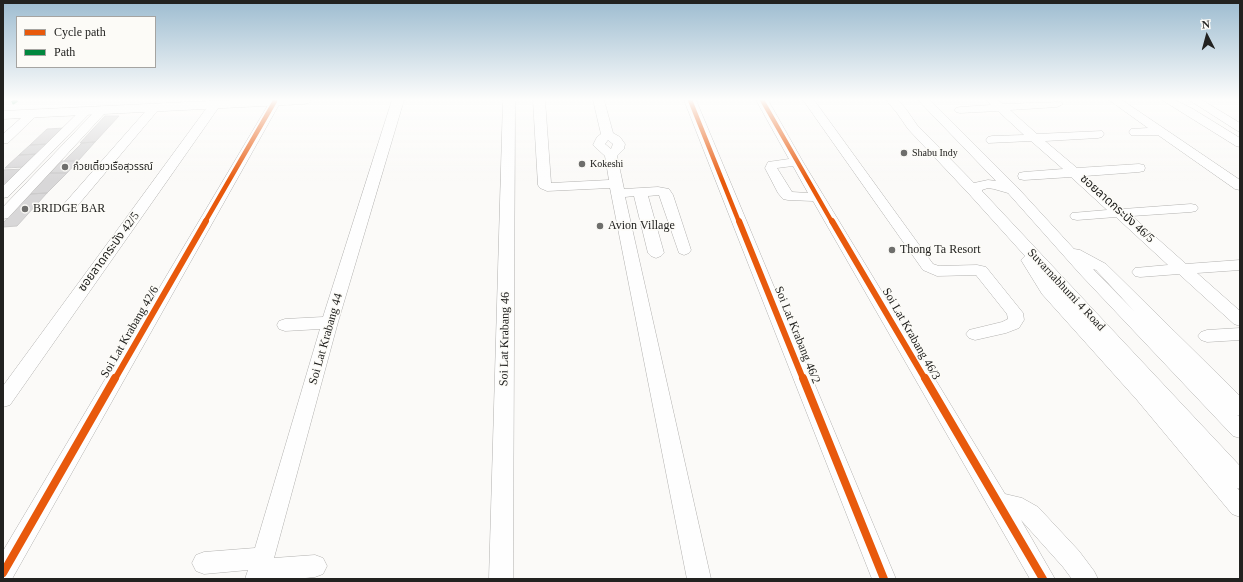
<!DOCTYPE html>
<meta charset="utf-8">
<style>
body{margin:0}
#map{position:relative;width:1243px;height:582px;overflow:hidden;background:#fbfaf8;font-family:"Times New Roman",serif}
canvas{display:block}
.frame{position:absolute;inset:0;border:4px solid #222220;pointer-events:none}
.legend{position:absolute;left:16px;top:16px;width:140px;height:52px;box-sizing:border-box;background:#fcfbf7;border:1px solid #a5a4a1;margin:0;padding:5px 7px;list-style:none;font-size:12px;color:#222220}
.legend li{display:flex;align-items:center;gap:8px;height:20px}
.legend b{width:20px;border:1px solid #a5a4a1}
.north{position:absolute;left:1187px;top:16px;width:40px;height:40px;-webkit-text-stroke:3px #fcfbf7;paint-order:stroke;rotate:354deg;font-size:11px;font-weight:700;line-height:16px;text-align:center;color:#222220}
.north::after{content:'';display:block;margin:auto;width:14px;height:18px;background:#222220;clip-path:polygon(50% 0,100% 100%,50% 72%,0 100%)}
</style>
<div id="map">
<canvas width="1243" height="582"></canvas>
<div class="frame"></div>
<ul class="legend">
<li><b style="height:5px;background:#e8590c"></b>Cycle path</li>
<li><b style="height:5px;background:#00873e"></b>Path</li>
</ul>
<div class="north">N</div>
</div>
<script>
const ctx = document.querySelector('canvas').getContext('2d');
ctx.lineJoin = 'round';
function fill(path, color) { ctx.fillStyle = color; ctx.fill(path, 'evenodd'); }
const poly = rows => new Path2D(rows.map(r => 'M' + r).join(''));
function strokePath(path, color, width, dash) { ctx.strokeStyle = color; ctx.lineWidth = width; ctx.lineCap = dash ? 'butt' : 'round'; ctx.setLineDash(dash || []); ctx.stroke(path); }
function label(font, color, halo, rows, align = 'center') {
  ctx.font = font + ' "Times New Roman","Noto Sans Thai",serif'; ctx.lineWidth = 3; ctx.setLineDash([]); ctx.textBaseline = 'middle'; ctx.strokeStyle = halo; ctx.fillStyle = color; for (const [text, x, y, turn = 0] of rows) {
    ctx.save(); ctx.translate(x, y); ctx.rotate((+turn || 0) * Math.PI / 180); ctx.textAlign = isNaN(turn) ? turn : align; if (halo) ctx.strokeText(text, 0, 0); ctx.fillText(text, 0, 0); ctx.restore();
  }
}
const building = poly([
 [105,116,119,116,95,142,80,143,105,116],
 [65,128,49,144,30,145,47,129,65,128],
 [95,142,78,161,64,161,82,143,95,142],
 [49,144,39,154,19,155,30,145,49,144],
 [39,154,25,167,5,168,19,155,39,154],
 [62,161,78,161,67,173,50,173,62,161],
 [23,169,3,188,3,170,23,169],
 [50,173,67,173,47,193,30,194,50,173],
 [47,193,17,226,3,227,3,223,30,194,47,193]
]);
const minor = poly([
 [271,100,279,100,281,101,12,579,3,579,3,551,271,100],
 [392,100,404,100,338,322,274,558,315,555,323,558,327,566,323,574,315,577,296,579,245,579,248,570,204,574,196,571,192,563,196,555,204,552,255,548,320,329,285,331,279,329,277,325,279,321,285,319,323,317,392,100],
 [503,100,515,100,513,579,489,579,503,100],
 [533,100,545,100,551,183,609,180,605,156,593,145,597,137,601,134,593,100,604,100,613,133,620,137,625,144,624,149,617,156,624,189,658,187,669,189,673,195,691,250,689,253,684,255,679,253,659,195,648,196,664,253,661,256,656,258,651,256,648,253,634,196,625,197,711,579,687,579,610,188,547,191,540,188,538,185,533,100],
 [608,140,613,144,611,149,605,144,608,140],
 [684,100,696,100,896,579,872,579,684,100],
 [756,100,768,100,803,162,1005,494,1022,498,1038,507,1079,551,1094,571,1098,579,1072,579,1063,567,1021,520,1055,579,1030,579,813,201,788,200,783,199,778,193,765,168,768,162,789,159,756,100],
 [793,166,808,193,792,192,777,168,793,166],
 [803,100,814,100,933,264,939,266,977,265,986,267,1023,313,1024,320,1019,328,1006,333,975,340,969,338,966,334,969,330,1002,322,1008,319,1007,314,976,275,937,276,923,270,803,100],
 [886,100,898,100,906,109,917,125,974,183,988,180,996,181,918,100,930,100,1017,187,1074,249,1080,250,1106,264,1240,396,1240,416,1237,415,1240,417,1240,438,1233,436,1080,274,1008,193,994,189,988,188,982,190,982,191,1240,466,1240,489,1237,488,1240,491,1240,517,1232,514,1137,400,1042,294,1021,260,1025,256,970,195,908,129,897,113,886,100],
 [1093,269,1096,270,1134,311,1093,269],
 [986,100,998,100,1003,104,1061,102,1063,104,1057,107,1010,110,1037,134,1102,131,1104,134,1102,137,1098,138,1045,141,1077,168,1139,164,1144,165,1145,168,1144,171,1139,172,1085,176,1123,209,1191,204,1196,205,1198,208,1196,211,1191,212,1132,216,1186,264,1240,260,1240,270,1197,273,1240,311,1240,326,1234,324,1179,274,1140,277,1135,276,1132,272,1135,268,1168,265,1116,217,1077,220,1072,219,1070,216,1072,213,1107,210,1071,177,1024,180,1019,179,1018,176,1019,173,1024,172,1063,169,1031,141,988,143,986,140,988,137,992,136,1024,135,998,111,960,113,956,112,954,110,956,108,960,107,991,105,986,100],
 [1109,100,1122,100,1240,180,1240,190,1235,189,1158,135,1131,135,1129,132,1131,129,1148,128,1109,100],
 [1162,100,1175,100,1193,109,1240,138,1240,147,1236,146,1162,100],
 [1189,100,1202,100,1240,123,1240,132,1236,130,1189,100],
 [215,101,221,104,10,405,3,407,3,386,211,102,215,101],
 [155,104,161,107,159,109,73,211,68,212,63,211,61,208,63,205,151,105,155,104],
 [102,107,106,108,108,110,106,112,8,218,3,219,3,207,98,108,102,107],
 [86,108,90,109,92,111,90,113,8,197,3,198,3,186,82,109,86,108],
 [33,110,37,111,39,113,37,115,8,143,3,143,3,134,29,111,33,110],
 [1240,328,1240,340,1207,342,1201,340,1198,336,1201,332,1207,330,1240,328]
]);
const major = poly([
 [230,100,311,100,309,103,304,104,3,119,3,111,230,100]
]);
const quiet = poly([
 [12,103,17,100]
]);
const cyclewayFar2 = poly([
 [690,100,739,222],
 [762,100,832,222],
 [205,222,275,101]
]);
const cyclewayFar1 = poly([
 [739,221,803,379],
 [832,221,925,379],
 [115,379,206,221]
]);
const cycleway = poly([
 [803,378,884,579],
 [925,378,1043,579],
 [3,573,115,378]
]);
const markers = [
 [904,153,4,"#6e6e6c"],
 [582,164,4,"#6e6e6c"],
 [65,167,4,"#6e6e6c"],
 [25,209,4,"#6e6e6c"],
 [600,226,4,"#6e6e6c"],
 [892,250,4,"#6e6e6c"]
];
const farPoinames = [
 ["Shabu Indy",912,153],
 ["Kokeshi",590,164],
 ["ก๋วยเตี๋ยวเรือสุวรรณ์",73,167]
];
const poiNames = [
 ["BRIDGE BAR",33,209],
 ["Avion Village",608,226],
 ["Thong Ta Resort",900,250]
];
const streetNames = [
 ["ซอยลาดกระบัง 46/5",1117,209,42],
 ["ซอยลาดกระบัง 42/5",109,252,-54],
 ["Suvarnabhumi 4 Road",1066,290,47],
 ["Soi Lat Krabang 42/6",130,332,-60],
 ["Soi Lat Krabang 46/3",911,334,60],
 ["Soi Lat Krabang 46/2",797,335,68],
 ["Soi Lat Krabang 44",326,339,-74],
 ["Soi Lat Krabang 46",505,339,-89]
];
fill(building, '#d8d7d8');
strokePath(building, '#cccbcb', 1);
strokePath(minor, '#b2b1af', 1);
strokePath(major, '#b2b1af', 1);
fill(minor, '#fefefe');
fill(major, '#fefefe');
strokePath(quiet, '#00873e', 4, [8, 4]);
strokePath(cyclewayFar2, '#e8590c', 4.5);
strokePath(cyclewayFar1, '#e8590c', 6);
strokePath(cycleway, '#e8590c', 8);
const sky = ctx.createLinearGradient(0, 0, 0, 181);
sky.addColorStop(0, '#9dbcd0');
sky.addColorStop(0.55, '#fdfdfc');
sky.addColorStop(1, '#fdfdfc00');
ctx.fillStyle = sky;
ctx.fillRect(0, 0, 1243, 181);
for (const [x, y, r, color] of markers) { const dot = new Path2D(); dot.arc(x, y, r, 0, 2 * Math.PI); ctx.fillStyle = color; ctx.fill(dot); strokePath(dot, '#fcfbf7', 1.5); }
label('10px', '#222220', '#fcfbf7', farPoinames, 'left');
label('12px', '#222220', '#fcfbf7', poiNames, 'left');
label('12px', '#222220', '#fcfbf7', streetNames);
</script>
